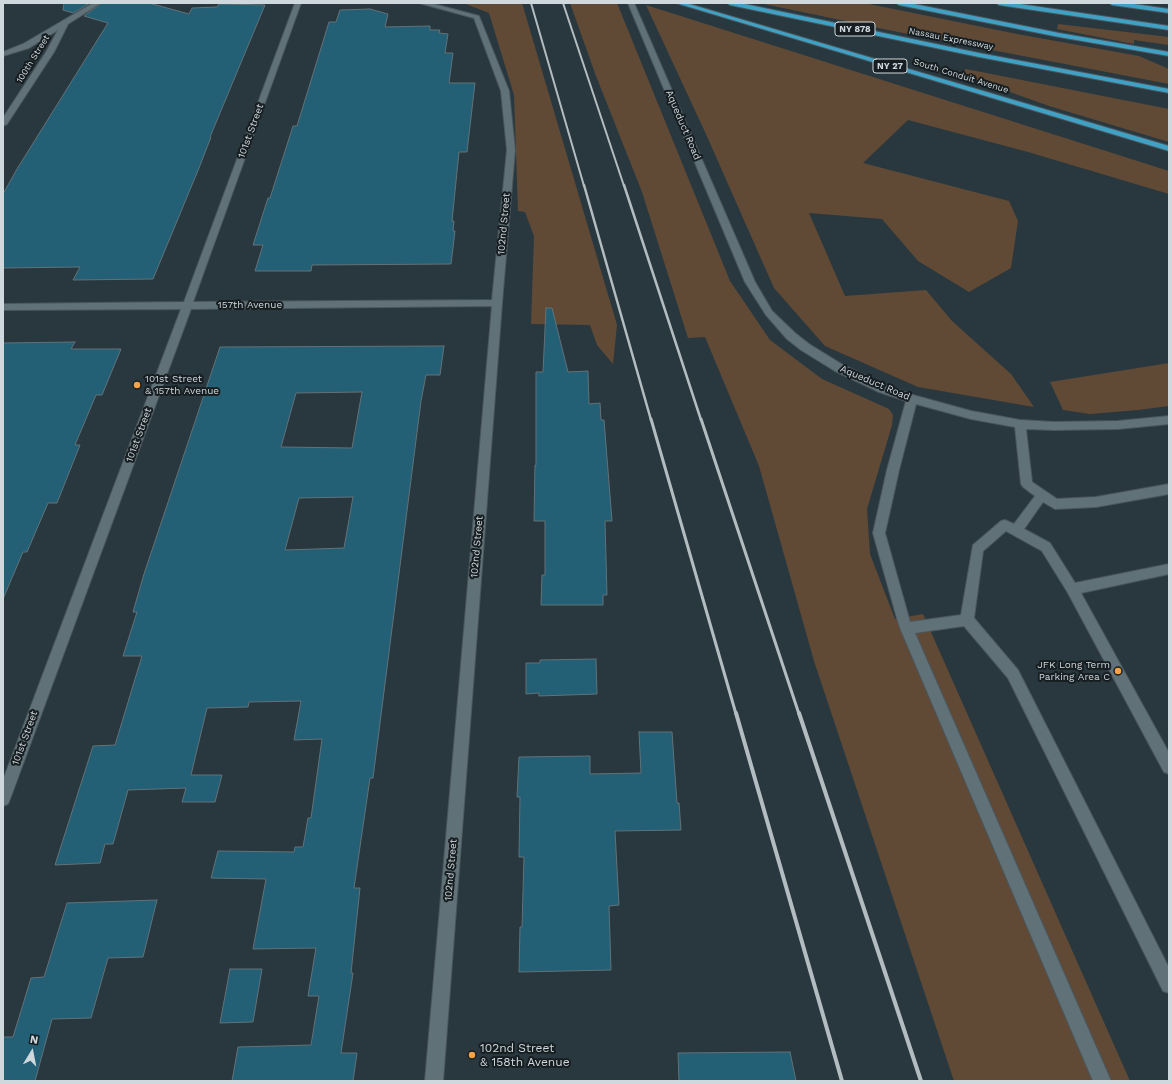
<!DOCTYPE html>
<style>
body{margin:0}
#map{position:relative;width:1172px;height:1084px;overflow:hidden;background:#29383e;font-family:"Work Sans",sans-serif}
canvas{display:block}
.frame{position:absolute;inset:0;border:4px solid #cfd8dc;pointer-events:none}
.north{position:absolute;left:12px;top:1032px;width:40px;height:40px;-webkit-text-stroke:3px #171e21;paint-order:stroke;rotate:10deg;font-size:11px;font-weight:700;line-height:16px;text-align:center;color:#cfd8dc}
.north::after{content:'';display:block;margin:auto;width:14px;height:18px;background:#cfd8dc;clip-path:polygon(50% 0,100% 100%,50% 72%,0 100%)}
</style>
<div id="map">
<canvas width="1172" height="1084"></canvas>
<div class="frame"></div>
<div class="north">N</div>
</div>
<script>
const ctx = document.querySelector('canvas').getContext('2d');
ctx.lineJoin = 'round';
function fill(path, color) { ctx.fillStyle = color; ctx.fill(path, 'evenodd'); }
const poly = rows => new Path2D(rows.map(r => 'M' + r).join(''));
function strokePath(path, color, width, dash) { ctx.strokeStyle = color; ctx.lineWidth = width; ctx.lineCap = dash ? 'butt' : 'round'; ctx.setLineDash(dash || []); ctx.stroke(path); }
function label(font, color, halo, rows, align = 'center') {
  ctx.font = font + ' "Work Sans",sans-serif'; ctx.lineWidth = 4; ctx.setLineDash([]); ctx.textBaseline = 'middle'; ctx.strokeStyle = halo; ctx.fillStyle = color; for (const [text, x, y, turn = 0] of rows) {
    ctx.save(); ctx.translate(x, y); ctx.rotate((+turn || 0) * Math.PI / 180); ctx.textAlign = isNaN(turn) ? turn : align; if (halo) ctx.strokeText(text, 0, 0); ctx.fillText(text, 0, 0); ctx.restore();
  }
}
const green = poly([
 [463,3,522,3,617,325,613,364,597,345,590,325,531,324,534,236,525,212,518,211,514,95,489,13],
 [570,3,617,3,730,281,770,340,822,379,889,409,893,415,892,425,867,509,870,554,895,619,923,614,1130,1081,954,1081,814,661,759,466,705,337,688,338,642,192,596,76],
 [759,3,864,3,1017,34,1139,56,1169,69,1169,84,898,32],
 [646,5,1169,171,1169,194,1028,152,908,120,863,163,1009,201,1018,221,1011,268,969,292,918,261,882,219,809,213,845,296,926,290,952,321,1011,374,1034,407,918,387,825,346,774,288,705,132],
 [1058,24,1169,37,1169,45,1134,40,1134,44,1057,29],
 [966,69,1169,109,1169,142,1049,106,960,74],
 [1169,363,1169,406,1138,410,1090,414,1063,410,1050,382]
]);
const building = poly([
 [64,3,90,3,73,13,63,10,64,3],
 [102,3,149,3,189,14,192,8,217,7,219,4,265,5,210,137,211,137,199,168,153,279,73,280,80,267,3,268,3,194,17,169,108,23,84,16,102,3],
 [370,9,388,14,385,27,430,26,430,30,440,30,439,33,448,34,445,53,453,53,449,83,475,83,467,152,459,152,452,221,454,221,453,231,455,231,451,264,312,265,311,271,255,271,263,245,253,245,268,198,270,198,293,126,297,126,329,22,336,22,340,10,370,9],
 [546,308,552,308,568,372,588,371,589,404,600,403,601,420,604,420,612,521,605,521,607,595,603,595,603,605,541,605,542,575,545,575,545,521,534,521,535,465,536,465,536,372,543,372,546,308],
 [75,342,71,349,121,349,102,395,96,395,75,445,80,445,57,503,48,503,27,552,23,552,3,599,3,343,75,342],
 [444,346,440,375,426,375,421,401,373,778,370,778,354,888,360,888,351,973,353,973,341,1053,357,1053,353,1081,232,1081,238,1047,311,1045,319,996,308,996,316,948,253,949,266,879,211,878,218,851,294,852,295,847,303,847,308,818,311,818,322,739,294,740,301,701,249,702,248,707,207,708,191,775,222,775,215,802,182,802,186,788,128,790,113,844,105,844,100,863,55,865,93,746,115,745,142,656,123,656,137,612,133,612,144,574,220,347,444,346],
 [362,392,352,448,281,447,296,393,362,392],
 [353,497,344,548,285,550,299,498,353,497],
 [596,659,597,694,539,696,539,693,526,694,526,663,540,663,540,660,596,659],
 [639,732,672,732,677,803,679,803,681,830,615,831,619,905,609,906,611,970,519,972,520,927,522,927,524,857,519,857,520,797,517,797,519,757,590,756,590,774,641,773,639,732],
 [157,900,143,957,108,958,91,1018,52,1019,35,1081,3,1081,3,1037,13,1037,31,978,44,977,67,903,157,900],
 [230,969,262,969,253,1022,220,1023,230,969],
 [790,1052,796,1081,679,1081,678,1053,790,1052]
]);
const minor = poly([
 [93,3,101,3,68,24,54,52,7,124,3,126,3,118,46,52,58,30,29,48,3,56,3,52,23,44,93,3],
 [295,3,301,3,193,302,492,300,507,150,501,91,474,18,419,3,430,3,479,16,509,91,515,150,502,303,443,1081,425,1081,492,306,191,309,10,799,8,804,3,806,3,780,181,309,3,310,3,304,184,302,295,3],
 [628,3,634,3,755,282,772,311,795,333,809,344,843,365,887,386,913,395,971,411,1020,420,1054,422,1118,421,1169,416,1169,424,1118,429,1054,430,1026,429,1032,482,1057,499,1096,497,1169,484,1169,494,1096,507,1055,509,1043,502,1024,529,1050,543,1075,583,1169,564,1169,574,1081,593,1169,753,1169,774,1164,772,1068,593,1042,551,1006,531,983,551,974,618,1018,670,1169,968,1169,993,1163,991,1008,678,964,626,915,633,1111,1081,1093,1081,900,628,896,615,873,533,887,470,906,401,879,392,835,371,801,350,787,339,766,315,745,282,628,3],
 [916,404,971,419,1015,427,1021,484,1023,487,1035,496,1014,524,1005,520,1001,521,973,545,961,615,910,622,885,533,899,470,916,404]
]);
const highway = poly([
 [676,3,686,3,1169,146,1169,151,676,3],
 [727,3,740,3,979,53,1169,89,1169,93,979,57,730,5,727,3],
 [896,3,909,3,1059,33,1169,52,1169,56,1059,37,899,5,896,3],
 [996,3,1013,3,1169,26,1169,30,999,5,996,3],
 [1109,3,1127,3,1169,9,1169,13,1112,5,1109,3]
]);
const railFar3 = poly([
 [531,3,584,186],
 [563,3,624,186]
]);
const railFar2 = poly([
 [584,185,651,420],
 [624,185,701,420]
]);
const railFar1 = poly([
 [651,419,736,714],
 [701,419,799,714]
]);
const rail = poly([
 [736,713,842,1081],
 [799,713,921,1081]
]);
const markers = [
 [137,385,4,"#f6a247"],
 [1118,671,4,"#f6a247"],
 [472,1055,4,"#f6a247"]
];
const shields = [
 [855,29,40],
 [890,66,34]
];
const shieldNames = [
 ["NY 878",855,29],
 ["NY 27",890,66]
];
const farStreetnames = [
 ["Nassau Expressway",951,39,11],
 ["100th Street",33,59,-58],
 ["South Conduit Avenue",961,76,17]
];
const streetNames = [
 ["Aqueduct Road",683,125,67],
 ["101st Street",251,131,-70],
 ["102nd Street",504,224,-85],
 ["157th Avenue",250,305],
 ["Aqueduct Road",875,383,23],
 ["101st Street",139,435,-70],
 ["102nd Street",477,547,-85],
 ["101st Street",25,738,-70],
 ["102nd Street",451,870,-85]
];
const poiNames = [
 ["101st Street",145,379],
 ["& 157th Avenue",145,391],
 ["JFK Long Term",1110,665,"right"],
 ["Parking Area C",1110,677,"right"]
];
const nearPoinames = [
 ["102nd Street",480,1048],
 ["& 158th Avenue",480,1062]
];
fill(green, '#604a36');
fill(building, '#235f75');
strokePath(building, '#627279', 1);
strokePath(minor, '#4a565c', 2);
strokePath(highway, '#4a565c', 2);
fill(minor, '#607178');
fill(highway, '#40a1c5');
strokePath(railFar3, '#b3bdc1', 2);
strokePath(railFar2, '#b3bdc1', 2.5);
strokePath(railFar1, '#b3bdc1', 3);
strokePath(rail, '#b3bdc1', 4);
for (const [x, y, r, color] of markers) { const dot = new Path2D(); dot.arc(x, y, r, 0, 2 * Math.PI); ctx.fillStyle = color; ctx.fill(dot); strokePath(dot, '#171e21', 1.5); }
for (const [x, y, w] of shields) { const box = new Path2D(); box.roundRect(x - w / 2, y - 7, w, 14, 3); ctx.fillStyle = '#171e21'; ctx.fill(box); strokePath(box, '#cfd8dc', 1); }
label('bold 9px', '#cfd8dc', null, shieldNames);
label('9px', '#cfd8dc', '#171e21', farStreetnames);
label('10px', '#cfd8dc', '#171e21', streetNames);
label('10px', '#cfd8dc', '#171e21', poiNames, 'left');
label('12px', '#cfd8dc', '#171e21', nearPoinames, 'left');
</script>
